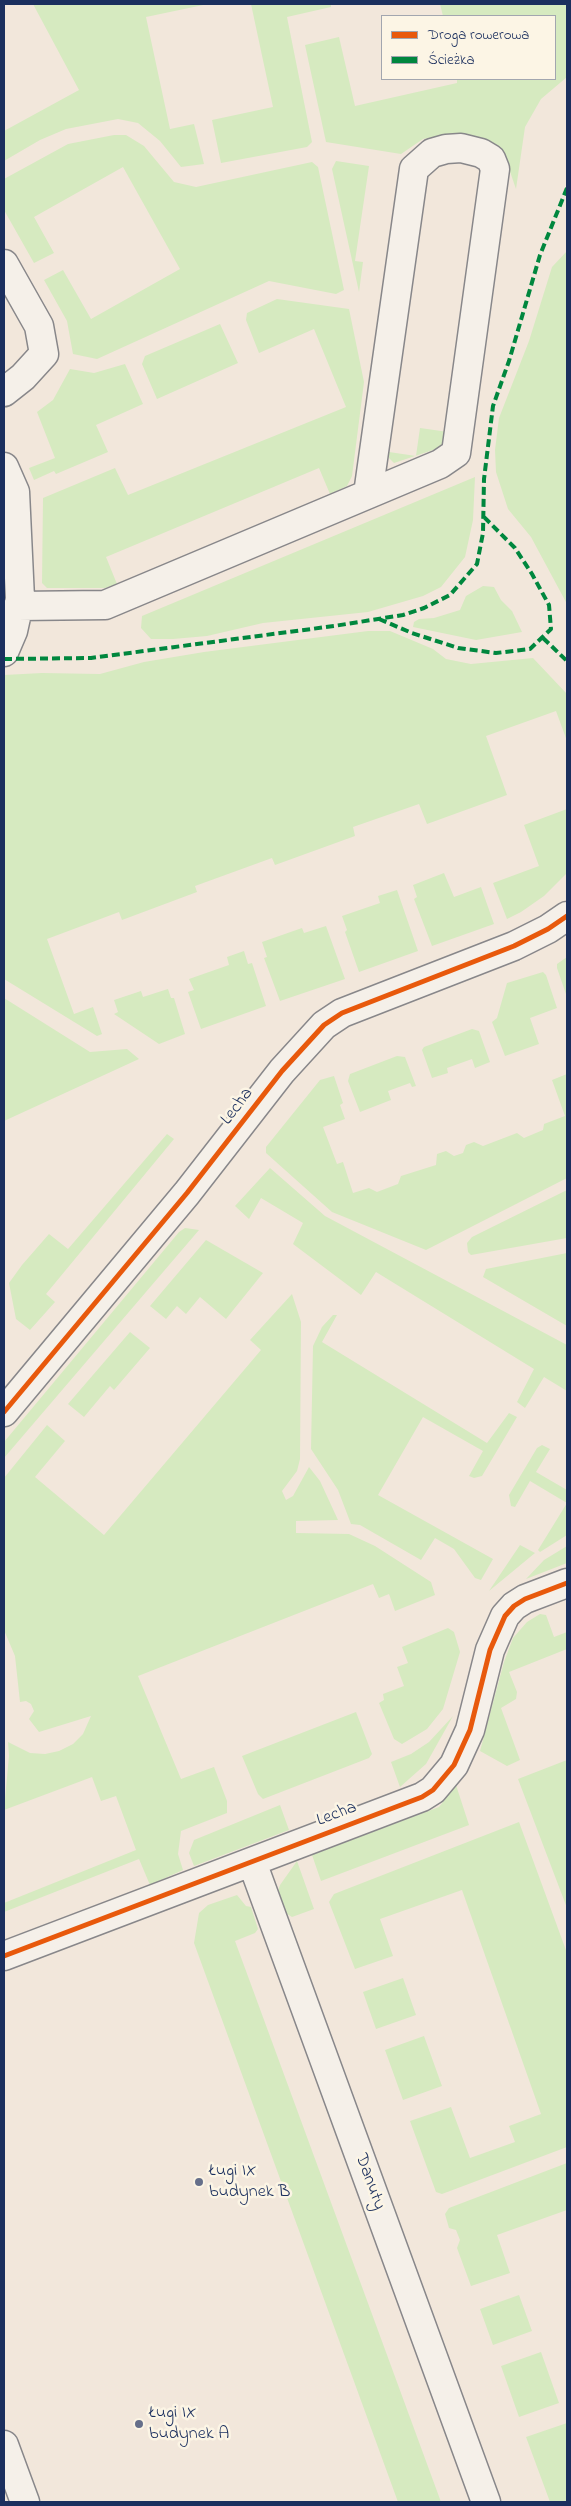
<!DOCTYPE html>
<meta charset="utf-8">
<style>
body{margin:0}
#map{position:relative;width:571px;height:2506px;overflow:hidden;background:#f2e7db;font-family:"Indie Flower",sans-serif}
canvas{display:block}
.frame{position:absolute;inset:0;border:5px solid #1b2f5e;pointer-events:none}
.legend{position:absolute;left:381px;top:15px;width:175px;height:65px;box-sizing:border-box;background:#fcf5e5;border:1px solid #a2a6af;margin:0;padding:6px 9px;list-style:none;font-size:15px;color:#1b2f5e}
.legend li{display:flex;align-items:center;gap:10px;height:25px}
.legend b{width:25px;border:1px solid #a2a6af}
</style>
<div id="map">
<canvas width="571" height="2506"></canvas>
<div class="frame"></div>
<ul class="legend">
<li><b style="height:6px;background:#e8590c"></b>Droga rowerowa</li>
<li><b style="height:6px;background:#00873e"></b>Ścieżka</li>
</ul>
</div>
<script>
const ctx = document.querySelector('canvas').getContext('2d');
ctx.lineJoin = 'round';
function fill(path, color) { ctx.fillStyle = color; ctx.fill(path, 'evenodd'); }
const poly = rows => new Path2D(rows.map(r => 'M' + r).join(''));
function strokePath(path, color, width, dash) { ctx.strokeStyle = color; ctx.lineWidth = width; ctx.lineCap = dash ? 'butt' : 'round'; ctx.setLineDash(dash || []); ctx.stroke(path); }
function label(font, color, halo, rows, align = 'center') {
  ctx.font = font + ' "Indie Flower",sans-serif'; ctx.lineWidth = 5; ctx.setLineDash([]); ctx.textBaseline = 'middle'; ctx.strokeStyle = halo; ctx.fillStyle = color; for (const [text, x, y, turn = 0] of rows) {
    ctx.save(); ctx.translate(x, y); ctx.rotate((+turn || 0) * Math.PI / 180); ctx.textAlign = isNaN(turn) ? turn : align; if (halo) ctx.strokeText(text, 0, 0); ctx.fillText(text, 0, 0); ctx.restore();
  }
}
const green = poly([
 [33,4,208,4,146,17,170,129,194,124,204,164,181,167,160,141,138,123,118,119,66,129,40,140,4,161,4,131,79,90],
 [251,4,331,4,331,7,287,17,312,142,307,147,221,163,212,120,273,107],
 [440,4,567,4,567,77,541,99,525,127,516,189,506,160,489,141,454,133,423,139,401,154,326,142,305,45,339,37,355,106,457,83,457,79,555,79,555,16,443,16],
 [114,135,126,135,144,146,174,182,196,187,312,162,318,167,344,290,336,294,269,281,97,359,73,354,67,321,44,280,63,270,91,319,180,269,123,167,34,217,54,253,34,263,4,210,4,179,68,144],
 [336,161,369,166,355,261,363,262,359,292,332,169],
 [567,251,567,604,531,537,508,509,496,472,495,450,499,418,529,341,552,267],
 [277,299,349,309,364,382,352,476,347,486,330,494,319,468,106,557,117,584,105,588,47,588,42,583,43,498,115,468,128,495,346,407,314,329,259,353,246,320,247,313],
 [220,324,238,363,157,399,142,364,145,356],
 [125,364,143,404,96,425,108,452,56,474,54,471,34,480,29,468,55,458,37,412,53,400,70,369,94,373],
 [420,428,448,432,444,442,436,449,394,463,389,458,389,452,416,456],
 [475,477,473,520,465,557,441,587,423,596,368,612,263,623,207,636,173,639,151,639,141,628,142,616],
 [483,586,494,587,501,600,512,611,522,632,476,640,413,627,414,622,419,619,434,618,460,610,466,596],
 [368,631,390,631,433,649,446,659,471,664,533,658,567,694,567,741,556,711,486,736,507,795,427,824,419,804,353,827,355,836,275,865,272,858,195,886,197,892,122,920,119,912,47,939,74,1014,93,1007,102,1034,97,1036,4,979,4,675,42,673,100,674,144,662,204,652],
 [567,809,567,873,544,896,521,912,507,919,493,883,539,866,524,825],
 [444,873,454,897,481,887,494,924,432,946,414,899,417,897,413,885],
 [397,890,418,951,359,972,345,932,347,930,342,916,380,903,378,896],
 [326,926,345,979,280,1001,264,958,267,957,262,942,302,928,304,933],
 [244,951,248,964,252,963,266,1006,201,1029,188,992,194,990,189,979,229,965,227,957],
 [567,957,567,997,557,968,557,964],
 [543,972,546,975,557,1008,530,1018,539,1044,505,1056,492,1022,497,1018,507,983],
 [168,989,171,998,174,998,185,1034,159,1044,114,1014,118,1012,114,1000,141,991,143,997],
 [4,998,90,1052,127,1049,139,1059,4,1121],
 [472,1029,479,1031,490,1062,475,1068,472,1059,447,1068,448,1073,432,1078,422,1050,424,1047],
 [397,1056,405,1057,416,1086,412,1087,410,1083,388,1091,391,1100,360,1112,348,1081,350,1074],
 [567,1074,567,1178,426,1250,332,1212,266,1153,266,1147,320,1080,334,1076,343,1103,340,1105,345,1119,323,1127,337,1164,343,1162,353,1193,369,1188,377,1192,398,1184,401,1176,436,1165,437,1154,446,1151,454,1156,463,1153,466,1145,474,1142,483,1146,517,1133,524,1138,543,1130,544,1124,565,1116,552,1080],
 [167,1134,174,1139,46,1294,55,1302,30,1330,16,1319,9,1283,22,1265,49,1234,68,1249],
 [270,1168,325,1216,567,1345,567,1391,544,1377,525,1408,517,1402,534,1369,376,1272,361,1295,293,1244,303,1223,261,1198,249,1219,235,1206],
 [567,1190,567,1238,471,1255,468,1252,467,1243,472,1237],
 [185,1228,199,1230,4,1458,4,1442,179,1232],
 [206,1240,263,1273,226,1319,200,1297,186,1314,177,1306,166,1319,150,1306],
 [567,1253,567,1326,483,1277,486,1269],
 [292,1294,301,1322,300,1459,297,1471,282,1491,286,1500,293,1496,309,1467,320,1481,338,1520,296,1521,296,1533,349,1534,375,1546,431,1582,435,1595,395,1611,389,1594,379,1598,373,1584,138,1676,181,1779,214,1767,227,1801,227,1813,181,1831,178,1854,183,1870,150,1885,139,1859,4,1912,4,1903,136,1850,116,1796,101,1801,92,1777,4,1810,9,1756,8,1742,30,1753,45,1754,59,1751,73,1744,83,1734,91,1716,39,1732,29,1719,34,1711,31,1704,26,1701,20,1702,15,1656,4,1630,4,1478,47,1425,65,1441,35,1477,104,1535,261,1350,250,1340],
 [333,1315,337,1315,322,1342,487,1443,509,1413,517,1417,482,1476,474,1478,469,1476,483,1451,423,1417,378,1495,493,1559,481,1580,475,1578,454,1549,435,1538,421,1560,360,1525,351,1524,338,1490,311,1449,313,1346,322,1327],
 [130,1332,150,1348,114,1390,110,1386,84,1417,68,1404],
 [542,1445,550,1449,536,1472,567,1490,567,1535,540,1552,538,1550,567,1503,530,1481,515,1507,511,1506,509,1495,537,1448],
 [520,1545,535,1553,489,1591],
 [567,1546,567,1563,526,1579,544,1560],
 [540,1614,546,1615,554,1637,567,1632,567,1649,509,1672,517,1692,516,1699,501,1708,520,1760,507,1766,480,1751,504,1662,513,1638,527,1622],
 [448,1628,454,1632,460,1652,443,1709,427,1729,402,1744,394,1739,379,1703,384,1700,383,1694,404,1686,397,1667,408,1663,402,1647],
 [356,1712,372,1754,369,1758,263,1799,258,1794,242,1756],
 [453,1716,426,1764,400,1787,391,1762,411,1754,429,1742],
 [567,1760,567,1908,518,1779],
 [456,1785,469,1825,321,1881,312,1855,439,1807],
 [280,1805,289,1830,194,1866,189,1853,194,1840],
 [519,1822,567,1953,567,2147,442,2194,436,2192,410,2121,451,2107,470,2158,515,2142,509,2126,541,2114,462,1890,380,1919,393,1956,355,1969,329,1902,334,1894],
 [297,1861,314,1909,292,1917,284,1912,277,1894,280,1885],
 [237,1895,246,1906,251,1907,258,1929,255,1933,235,1941,441,2502,398,2502,194,1943,199,1913,208,1905],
 [403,1978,416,2015,376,2029,363,1992],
 [424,2036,442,2086,403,2100,385,2050],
 [567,2163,567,2210,497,2235,510,2273,471,2286,457,2248,460,2240,456,2230,449,2228,445,2214,449,2208],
 [519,2295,532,2331,493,2345,480,2309],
 [541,2352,559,2403,519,2417,501,2366],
 [567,2423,567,2502,550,2502,526,2437]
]);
const minor = poly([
 [4,264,39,326,44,354,23,377,4,392],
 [4,467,15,492,20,599,13,631,4,652],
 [18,606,105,605,440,464,456,453,495,169,491,159,481,153,461,148,446,149,432,153,414,169,368,494],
 [4,1412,187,1193,282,1071,324,1025,342,1013,514,946,548,929,567,916],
 [252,1862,486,2502],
 [4,1956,422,1797,433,1790,454,1765,470,1730,490,1650,505,1616,514,1606,525,1599,567,1583],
 [4,2445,25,2502]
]);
const quiet = poly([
 [379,619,412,633,458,648,496,653,530,649,551,629,549,605,532,574,515,548,483,516],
 [543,638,567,661],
 [4,659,91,658,334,626,403,615,424,608,450,595,477,564,483,533,484,479,493,406,509,361,540,255,567,188]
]);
const cycleway = poly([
 [4,1412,187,1193,282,1071,324,1025,342,1013,514,946,548,929,567,916],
 [4,1956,422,1797,433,1790,454,1765,470,1730,490,1650,505,1616,514,1606,525,1599,567,1583]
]);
const markers = [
 [199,2182,5,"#666f8a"],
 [139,2424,5,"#666f8a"]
];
const streetNames = [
 ["Lecha",238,1107,-53],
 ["Lecha",337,1815,-21],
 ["Danuty",369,2182,70]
];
const poiNames = [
 ["Ługi IX",209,2172],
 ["budynek B",209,2193],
 ["Ługi IX",149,2414],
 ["budynek A",149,2435]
];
fill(green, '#d6eac0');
strokePath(minor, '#88878a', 31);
strokePath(minor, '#f5f0e9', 28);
strokePath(quiet, '#00873e', 4, [8, 4]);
strokePath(cycleway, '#e8590c', 5);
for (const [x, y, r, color] of markers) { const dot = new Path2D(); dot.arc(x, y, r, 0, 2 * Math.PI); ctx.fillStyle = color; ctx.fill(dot); strokePath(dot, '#fcf5e5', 2); }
label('18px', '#1b2f5e', '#fcf5e5', streetNames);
label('18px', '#1b2f5e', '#fcf5e5', poiNames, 'left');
</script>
